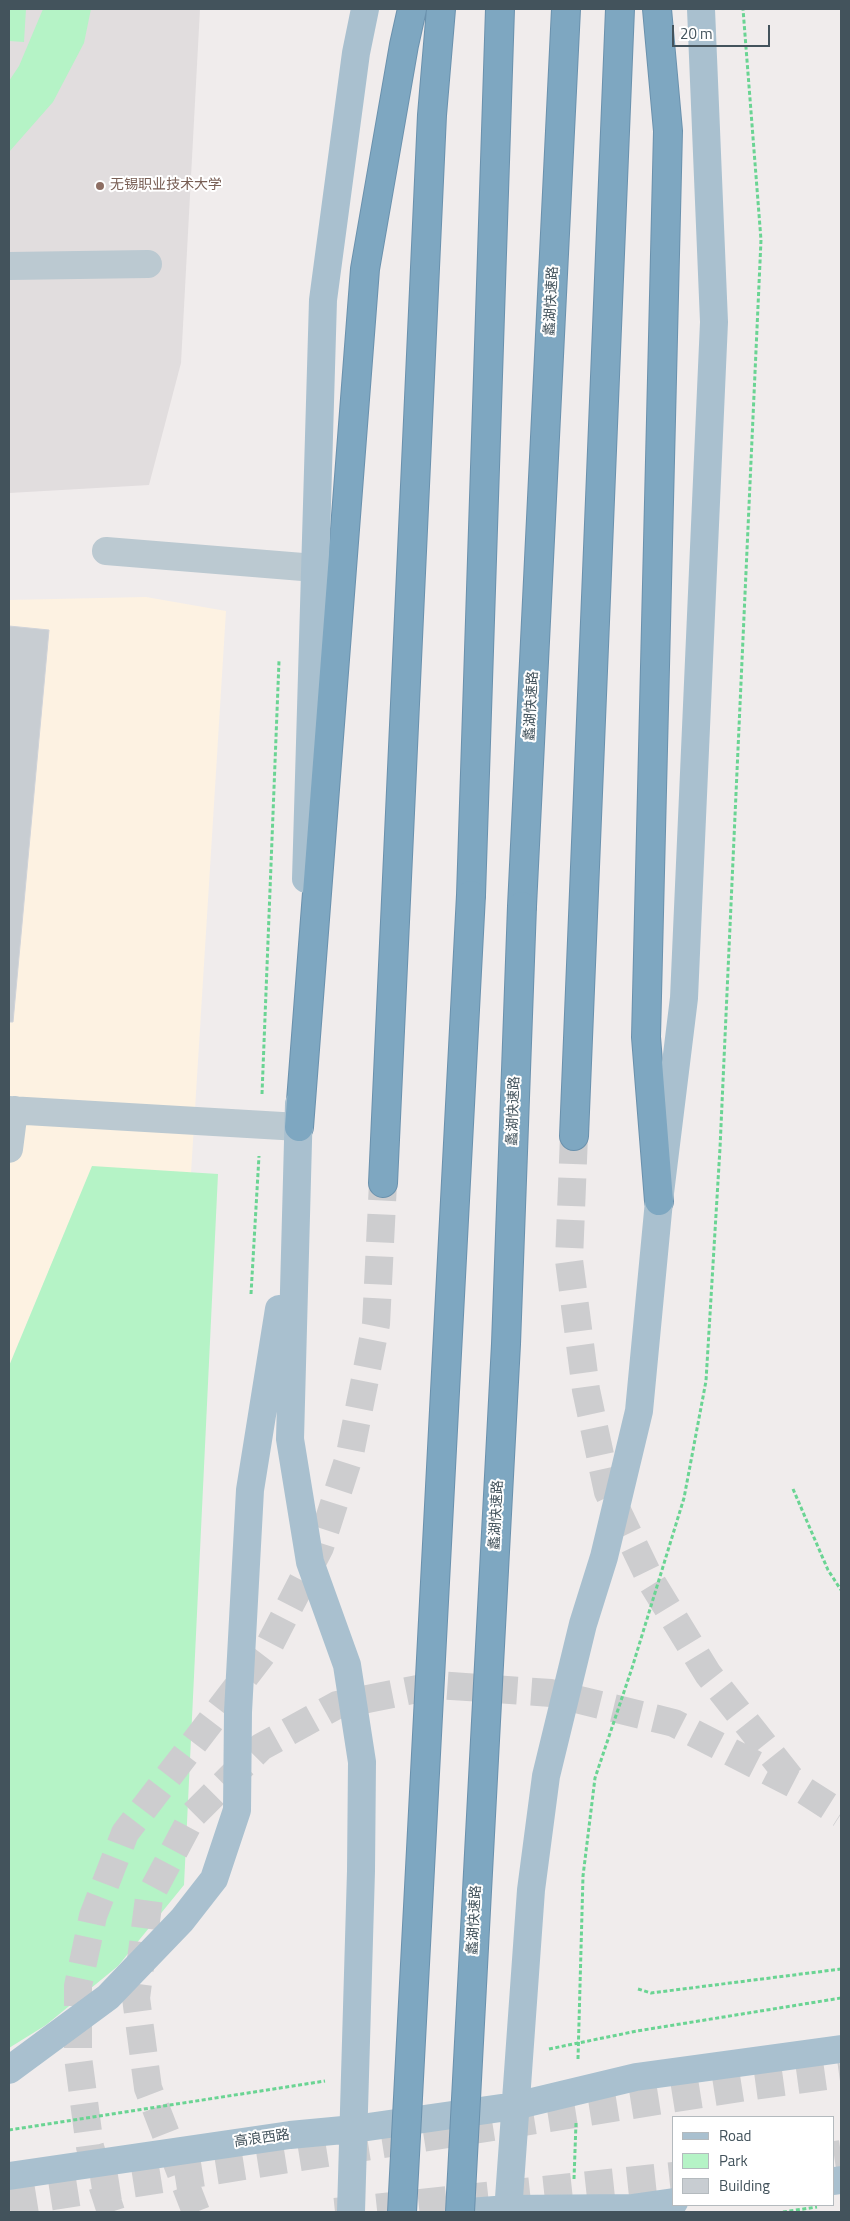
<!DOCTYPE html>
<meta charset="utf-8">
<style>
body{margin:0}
#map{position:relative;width:850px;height:2221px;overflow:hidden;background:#f0ecec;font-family:"Titillium Web",sans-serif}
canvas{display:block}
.frame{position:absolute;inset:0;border:10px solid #43535c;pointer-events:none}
.legend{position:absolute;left:672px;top:2116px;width:162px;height:90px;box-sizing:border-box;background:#fff;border:1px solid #b4babe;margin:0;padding:6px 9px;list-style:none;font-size:15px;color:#43535c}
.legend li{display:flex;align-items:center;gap:10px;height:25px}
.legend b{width:25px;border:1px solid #b4babe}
.scale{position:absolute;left:672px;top:25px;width:98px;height:22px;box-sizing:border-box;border:2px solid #43535c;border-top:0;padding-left:6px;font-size:15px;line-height:18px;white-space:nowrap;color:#43535c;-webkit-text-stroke:4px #fff;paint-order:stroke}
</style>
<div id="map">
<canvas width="850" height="2221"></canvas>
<div class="frame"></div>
<ul class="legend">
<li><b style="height:6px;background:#a9c0cf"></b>Road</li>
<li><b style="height:14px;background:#b5f3c6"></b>Park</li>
<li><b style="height:14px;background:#c8cdd2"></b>Building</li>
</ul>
<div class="scale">20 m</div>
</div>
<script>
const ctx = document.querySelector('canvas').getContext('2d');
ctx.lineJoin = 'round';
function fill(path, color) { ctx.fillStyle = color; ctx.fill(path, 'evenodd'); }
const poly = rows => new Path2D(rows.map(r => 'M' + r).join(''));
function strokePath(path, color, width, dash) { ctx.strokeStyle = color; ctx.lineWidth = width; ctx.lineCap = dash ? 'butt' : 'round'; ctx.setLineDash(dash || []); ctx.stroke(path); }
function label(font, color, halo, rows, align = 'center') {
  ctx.font = font + ' "Titillium Web","Noto Sans SC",sans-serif'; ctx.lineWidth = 4; ctx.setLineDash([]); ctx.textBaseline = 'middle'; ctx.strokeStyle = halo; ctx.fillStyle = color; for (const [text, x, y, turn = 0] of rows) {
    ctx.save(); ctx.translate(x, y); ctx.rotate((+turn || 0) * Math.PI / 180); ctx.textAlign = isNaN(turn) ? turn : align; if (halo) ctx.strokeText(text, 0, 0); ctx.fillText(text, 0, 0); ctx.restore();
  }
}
const commercial = poly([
 [146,597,226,611,191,1173,92,1167,9,1366,9,600]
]);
const education = poly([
 [9,9,200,9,181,363,149,485,9,493]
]);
const green = poly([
 [9,9,26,9,24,42,9,41],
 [43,9,91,9,84,43,53,102,9,152,9,81,19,66],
 [92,1166,218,1174,184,1885,118,1966,46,2025,9,2048,9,1366]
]);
const building = poly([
 [9,626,49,630,13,1022,9,1022,9,626]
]);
const highwayTunnel = poly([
 [574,1136,569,1260,586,1390,608,1492,651,1581,708,1674,791,1779],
 [834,2155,841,2154],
 [9,2203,746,2087,841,2074],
 [111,2212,90,2147,78,2057,78,1986,93,1916,125,1833,270,1644,320,1547,350,1454,376,1324,383,1183],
 [196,2212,148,2088,136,1998,149,1898,193,1815,261,1747,337,1705,438,1685,551,1693,674,1723,797,1786,841,1814],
 [335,2212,674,2176]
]);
const path = poly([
 [262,1094,279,661],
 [251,1294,259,1156],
 [793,1489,828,1570,841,1590],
 [638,1989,651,1993,841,1969],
 [549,2049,637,2031,841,1998],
 [578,2059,583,1876,595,1778,632,1668,684,1498,706,1381,720,1148,761,240,743,9],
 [9,2130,325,2081],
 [574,2179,576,2123],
 [783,2212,817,2207]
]);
const minor = poly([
 [9,266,148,264],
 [106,551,315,568],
 [9,1110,299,1127],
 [9,1149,14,1110]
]);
const major = poly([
 [306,879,323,300,356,53,365,9],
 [299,1104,290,1439,310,1562,347,1665,362,1762,361,1871,351,2212],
 [9,2070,108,1997,182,1920,214,1879,237,1810,238,1712,250,1490,279,1309],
 [9,2176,290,2135,354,2129,515,2106,636,2077,841,2049],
 [834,2181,841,2180],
 [469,2212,508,2209,632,2208,674,2202],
 [508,2212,531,1890,546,1776,583,1624,604,1557,639,1411,659,1201,684,998,714,322,701,9]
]);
const highway = poly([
 [657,9,668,131,646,1037,659,1201],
 [471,895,500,9],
 [522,906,566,9],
 [299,1127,365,269,404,45,412,9],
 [574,1136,620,9],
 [383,1183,432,115,441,9]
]);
const highwayBridge = poly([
 [402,2212,471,895],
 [460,2212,506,1344,522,906]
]);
const markers = [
 [100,186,5,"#8d6e63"]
];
const educationNames = [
 ["无锡职业技术大学",110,186]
];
const streetNames = [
 ["蠡湖快速路",552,301,-87],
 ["蠡湖快速路",532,706,-87],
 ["蠡湖快速路",514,1111,-88],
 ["蠡湖快速路",497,1515,-87],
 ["蠡湖快速路",475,1920,-87],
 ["高浪西路",262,2139,-8]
];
fill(commercial, '#fdf2e2');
fill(education, '#e1ddde');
fill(green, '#b5f3c6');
fill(building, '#c8cdd2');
strokePath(building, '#d0d3d9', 1);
strokePath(highwayTunnel, '#cdcdcf', 28, [28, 14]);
strokePath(highway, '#6a91ad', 30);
strokePath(path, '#6ad493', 3, [4, 2.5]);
strokePath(minor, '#bbc9d1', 28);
strokePath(major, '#a9c0cf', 28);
strokePath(highway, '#7ea7c1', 28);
strokePath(highwayBridge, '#6a91ad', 30, []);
strokePath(highwayBridge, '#7ea7c1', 28);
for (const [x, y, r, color] of markers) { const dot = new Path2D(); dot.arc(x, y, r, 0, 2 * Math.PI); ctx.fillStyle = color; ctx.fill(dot); strokePath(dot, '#fff', 2); }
label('14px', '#785e54', '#fff', educationNames, 'left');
label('14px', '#43535c', '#fff', streetNames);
</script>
